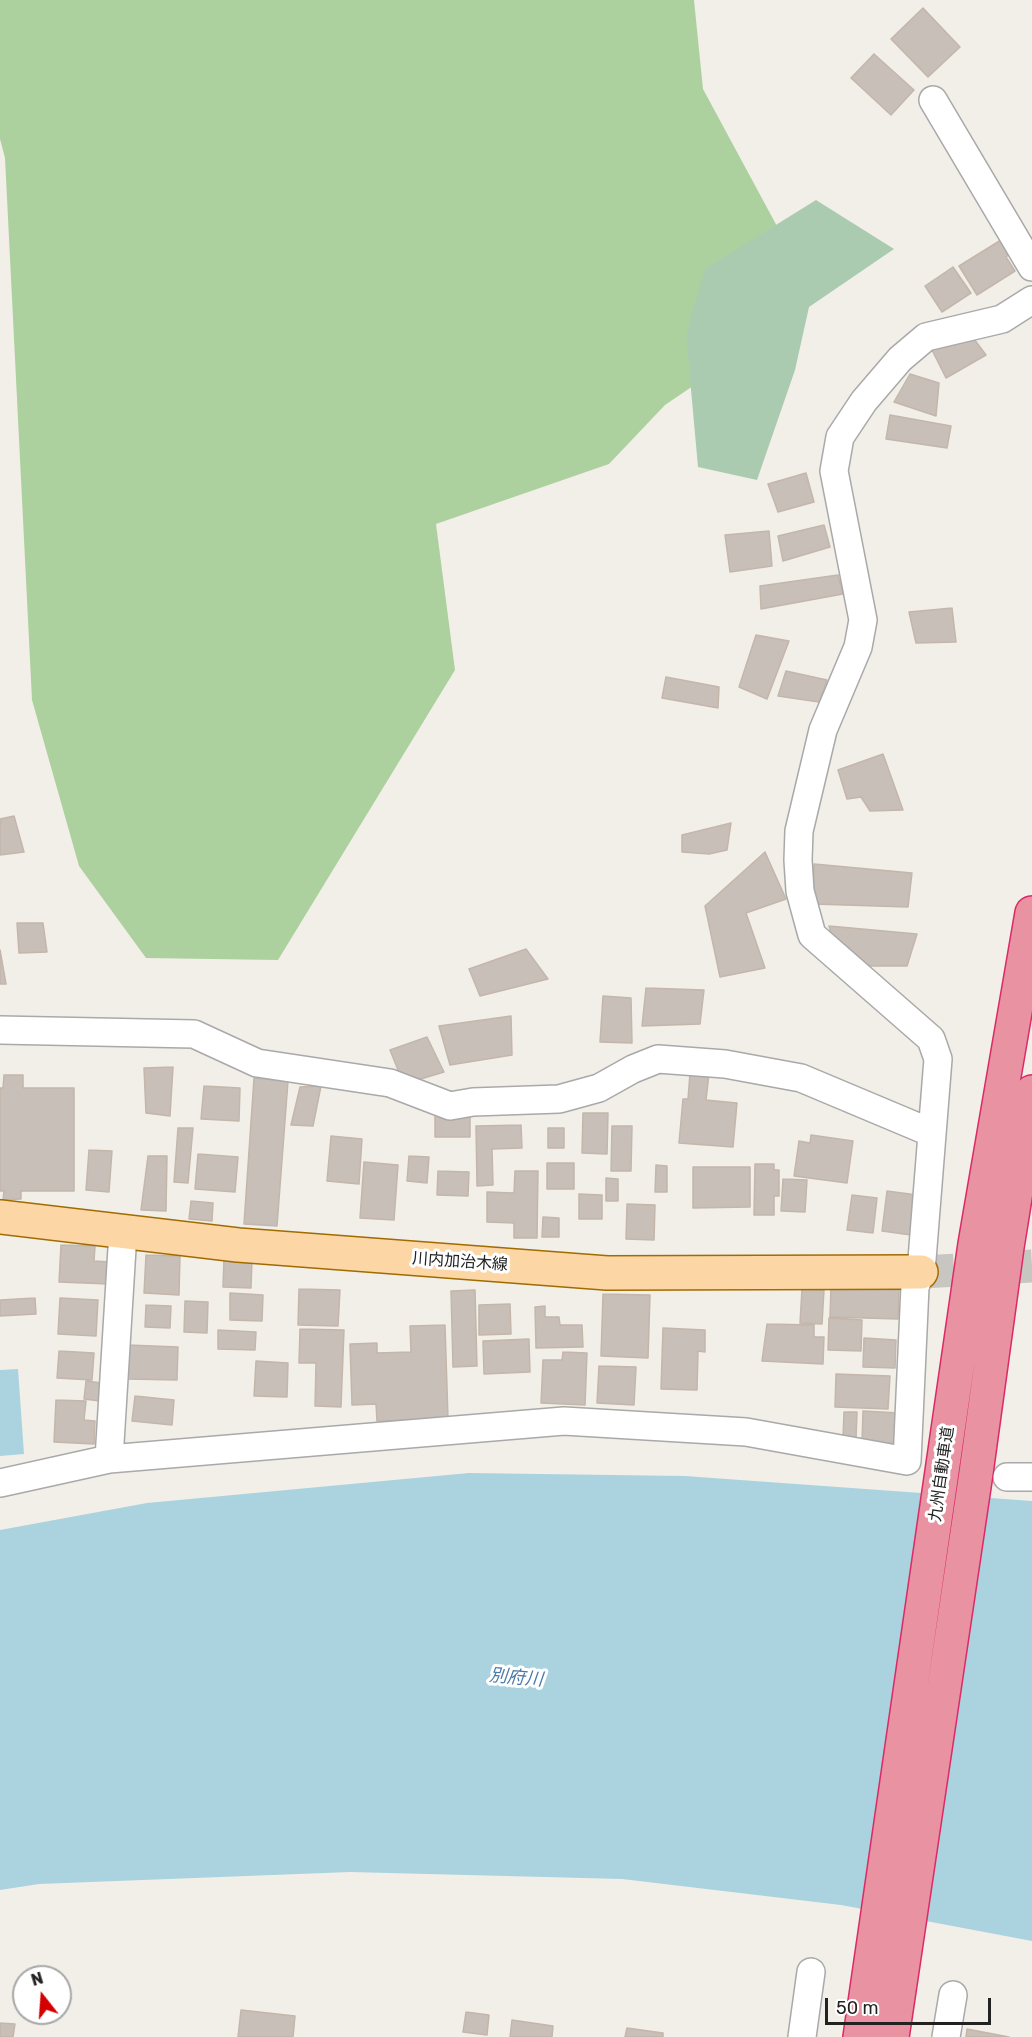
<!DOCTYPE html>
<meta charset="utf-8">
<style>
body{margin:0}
#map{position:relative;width:1032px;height:2037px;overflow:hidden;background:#f2efe9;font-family:Rubik,sans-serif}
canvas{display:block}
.north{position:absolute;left:12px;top:1965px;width:60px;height:60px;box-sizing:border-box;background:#fff;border:2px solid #a7a7a7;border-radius:50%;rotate:343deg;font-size:16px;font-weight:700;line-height:24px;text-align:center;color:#222}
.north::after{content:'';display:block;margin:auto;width:21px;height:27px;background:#d40000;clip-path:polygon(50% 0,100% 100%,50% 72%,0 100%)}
.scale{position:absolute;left:825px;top:1998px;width:166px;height:27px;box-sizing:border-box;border:3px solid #222;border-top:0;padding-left:8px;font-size:18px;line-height:21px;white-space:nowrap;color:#222;-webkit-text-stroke:4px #fff;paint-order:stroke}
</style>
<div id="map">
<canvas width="1032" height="2037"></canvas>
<div class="north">N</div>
<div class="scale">50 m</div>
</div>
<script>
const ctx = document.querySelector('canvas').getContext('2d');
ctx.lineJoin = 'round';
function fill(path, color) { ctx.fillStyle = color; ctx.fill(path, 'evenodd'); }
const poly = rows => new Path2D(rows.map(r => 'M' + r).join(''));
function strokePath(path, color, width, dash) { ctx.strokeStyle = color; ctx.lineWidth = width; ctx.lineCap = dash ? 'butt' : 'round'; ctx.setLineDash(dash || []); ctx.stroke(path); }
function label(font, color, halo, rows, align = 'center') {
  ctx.font = font + ' Rubik,"Noto Sans JP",sans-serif'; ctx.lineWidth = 6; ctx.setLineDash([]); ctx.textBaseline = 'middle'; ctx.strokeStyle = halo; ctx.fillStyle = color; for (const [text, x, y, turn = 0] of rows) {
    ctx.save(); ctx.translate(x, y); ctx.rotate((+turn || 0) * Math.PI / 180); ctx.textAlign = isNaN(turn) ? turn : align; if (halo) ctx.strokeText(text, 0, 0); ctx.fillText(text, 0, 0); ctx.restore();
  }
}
const forest = poly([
 [0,0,694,0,703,89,785,241,771,333,665,405,609,464,436,524,455,670,278,960,146,958,79,866,32,700,5,158,0,139]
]);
const cemetery = poly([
 [816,200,894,249,809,307,795,370,757,480,698,467,686,334,705,269]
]);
const water = poly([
 [18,1369,24,1454,0,1456,0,1370],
 [469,1473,685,1476,1032,1501,1032,1941,841,1905,622,1879,350,1872,39,1884,0,1890,0,1530,147,1503]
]);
const building = poly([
 [923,8,960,47,928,77,891,39,923,8],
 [874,54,914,90,891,115,851,78,874,54],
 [1001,240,1010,254,1006,257,1015,271,977,295,959,266,1001,240],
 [953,267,971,293,942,312,925,286,953,267],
 [974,339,986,355,946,378,930,346,974,339],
 [910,374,939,383,936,416,894,402,910,374],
 [890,415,951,426,947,448,886,439,890,415],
 [806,473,814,502,778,512,768,484,806,473],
 [824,525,830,547,783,561,778,536,824,525],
 [769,531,772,566,730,572,725,535,769,531],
 [838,575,843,594,761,609,760,586,838,575],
 [952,608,956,642,916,643,909,612,952,608],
 [756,635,789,641,767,699,739,687,756,635],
 [786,671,827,680,819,702,778,696,786,671],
 [666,677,719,687,718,708,662,698,666,677],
 [883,754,903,810,870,811,861,797,847,799,838,770,883,754],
 [14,816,24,852,0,855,0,819,14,816],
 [731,823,727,850,709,854,682,852,682,835,731,823],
 [765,852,786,899,746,913,765,968,720,977,705,906,765,852],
 [814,864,912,873,908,907,813,904,814,864],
 [17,923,43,923,47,952,19,953,17,923],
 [829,926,917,934,907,966,868,966,833,940,829,926],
 [526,949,548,979,480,996,469,969,526,949],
 [0,950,6,984,0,984,0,950],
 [646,988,704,990,700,1024,642,1026,646,988],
 [603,996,631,998,632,1043,600,1042,603,996],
 [511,1016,512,1055,450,1065,439,1026,511,1016],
 [427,1037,444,1072,414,1081,398,1070,390,1050,427,1037],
 [173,1067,170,1116,146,1113,144,1068,173,1067],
 [690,1073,709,1074,706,1100,737,1103,733,1147,679,1143,683,1099,688,1099,690,1073],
 [4,1075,23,1075,23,1088,74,1088,74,1191,21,1191,21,1199,3,1200,4,1191,0,1191,0,1088,3,1088,4,1075],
 [254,1078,288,1081,277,1226,244,1224,254,1078],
 [204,1086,240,1088,239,1121,201,1119,204,1086],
 [321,1086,313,1126,291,1125,300,1087,321,1086],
 [583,1113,608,1113,607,1154,582,1153,583,1113],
 [435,1116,470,1117,470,1137,435,1137,435,1116],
 [521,1125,522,1148,492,1149,493,1185,477,1186,476,1126,521,1125],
 [612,1126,632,1126,631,1171,611,1171,612,1126],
 [178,1128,193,1128,188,1183,174,1182,178,1128],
 [548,1128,564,1128,564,1148,548,1148,548,1128],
 [811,1135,853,1141,847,1183,794,1176,799,1141,810,1143,811,1135],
 [331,1136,362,1139,359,1184,327,1181,331,1136],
 [89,1150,112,1151,109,1192,86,1190,89,1150],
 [198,1154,238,1157,235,1192,195,1189,198,1154],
 [148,1156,167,1156,166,1211,141,1210,148,1156],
 [409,1156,429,1157,427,1183,407,1181,409,1156],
 [364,1162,398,1165,394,1220,360,1218,364,1162],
 [547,1163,574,1163,574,1189,547,1189,547,1163],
 [755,1164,774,1164,774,1170,779,1170,779,1196,774,1196,774,1215,754,1215,755,1164],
 [656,1165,667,1166,667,1192,655,1192,656,1165],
 [693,1167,750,1167,750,1207,693,1208,693,1167],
 [438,1171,469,1172,468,1196,437,1195,438,1171],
 [515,1171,538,1171,537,1238,514,1238,514,1223,487,1222,487,1192,514,1193,515,1171],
 [606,1178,618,1179,618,1201,606,1201,606,1178],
 [783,1179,807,1180,805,1212,781,1211,783,1179],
 [887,1191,917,1195,911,1235,882,1231,887,1191],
 [579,1194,602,1195,602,1219,579,1219,579,1194],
 [852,1195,877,1198,873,1233,847,1230,852,1195],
 [191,1201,213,1203,212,1221,189,1219,191,1201],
 [627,1204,655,1205,654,1240,626,1239,627,1204],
 [543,1217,559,1218,559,1237,542,1237,543,1217],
 [61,1245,95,1246,94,1261,111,1262,109,1284,59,1282,61,1245],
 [146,1255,180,1256,179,1295,144,1293,146,1255],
 [224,1258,252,1259,251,1288,223,1287,224,1258],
 [831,1286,899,1288,898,1319,830,1317,831,1286],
 [299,1289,340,1290,338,1326,298,1325,299,1289],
 [802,1289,824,1290,822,1324,800,1323,802,1289],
 [475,1290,477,1366,453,1367,451,1291,475,1290],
 [230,1293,263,1295,262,1321,230,1320,230,1293],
 [603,1294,650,1295,648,1358,601,1356,603,1294],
 [35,1298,36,1314,0,1316,0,1300,35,1298],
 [60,1298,98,1300,96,1336,58,1334,60,1298],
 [185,1301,208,1302,207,1333,184,1332,185,1301],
 [510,1304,511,1334,479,1335,479,1305,510,1304],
 [146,1305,171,1306,170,1328,145,1327,146,1305],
 [545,1306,545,1317,559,1317,560,1325,582,1325,583,1347,536,1348,535,1307,545,1306],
 [829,1318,862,1320,861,1351,828,1350,829,1318],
 [767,1324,814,1325,814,1337,824,1337,823,1364,762,1361,767,1324],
 [445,1325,448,1419,377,1421,376,1404,352,1405,350,1344,377,1343,377,1353,411,1352,410,1326,445,1325],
 [663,1328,705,1330,705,1352,698,1351,697,1390,661,1389,663,1328],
 [300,1329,344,1330,341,1407,315,1406,316,1363,299,1363,300,1329],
 [218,1330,256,1332,255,1350,218,1349,218,1330],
 [864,1338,896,1340,895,1368,863,1367,864,1338],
 [529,1339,530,1372,484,1374,483,1341,529,1339],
 [128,1345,178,1347,177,1380,127,1379,128,1345],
 [59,1351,94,1353,92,1380,57,1378,59,1351],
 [563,1352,587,1353,585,1405,541,1403,543,1360,562,1360,563,1352],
 [256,1361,288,1363,287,1397,254,1396,256,1361],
 [599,1366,636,1367,634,1405,597,1403,599,1366],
 [836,1374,890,1376,888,1409,835,1407,836,1374],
 [86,1381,102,1383,100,1401,84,1399,86,1381],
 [135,1396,174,1400,172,1425,132,1421,135,1396],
 [56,1400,86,1401,84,1420,95,1421,94,1444,54,1442,56,1400],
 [863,1411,899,1413,898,1444,862,1442,863,1411],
 [844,1412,857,1412,856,1438,843,1438,844,1412],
 [241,2010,295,2016,293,2037,238,2037,241,2010],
 [466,2012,489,2015,487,2035,463,2032,466,2012],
 [512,2020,553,2026,552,2037,510,2037,512,2020],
 [0,2023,15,2024,13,2037,0,2037,0,2023],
 [627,2028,663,2033,663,2037,625,2037,627,2028],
 [967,2029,1009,2037,966,2037,967,2029]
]);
const majorTunnel = poly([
 [921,1272,1032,1266]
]);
const minor = poly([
 [933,100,1032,267],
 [0,1030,194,1034,257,1063,390,1083,450,1106,473,1102,559,1099,599,1088,633,1069,658,1059,725,1064,801,1078,932,1133],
 [109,1459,123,1232],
 [1007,1477,1032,1477],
 [0,1483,109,1459,564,1421,746,1432,907,1461,915,1287,921,1272,938,1059,931,1039,812,935,800,891,798,860,799,831,823,730,858,647,863,620,834,471,840,437,864,401,900,359,926,337,1002,319,1032,300],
 [802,2037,811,1972],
 [946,2037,953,1995]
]);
const major = poly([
 [0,1217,238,1245,607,1273,921,1272]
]);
const highway = poly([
 [860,2037,975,1244,1032,913],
 [892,2037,976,1473,1007,1247,1032,1092]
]);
const streetNames = [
 ["川内加治木線",460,1262,4],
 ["九州自動車道",942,1474,-82]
];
const waterNames = [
 ["別府川",516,1678,5]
];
fill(forest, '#add19e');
fill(cemetery, '#aacbaf');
fill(water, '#aad3df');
fill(building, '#c7bfb8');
strokePath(building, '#c4b6ab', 1.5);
strokePath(majorTunnel, '#c8c6c1', 33, [33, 16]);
strokePath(minor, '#a9a9a9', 30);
strokePath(major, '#a06b00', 36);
strokePath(highway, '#dc2a67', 36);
strokePath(minor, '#fff', 27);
strokePath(major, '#fcd6a4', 33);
strokePath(highway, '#e892a2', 33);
label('16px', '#222', '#fff', streetNames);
label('italic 18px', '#4a7aab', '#fff', waterNames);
</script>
